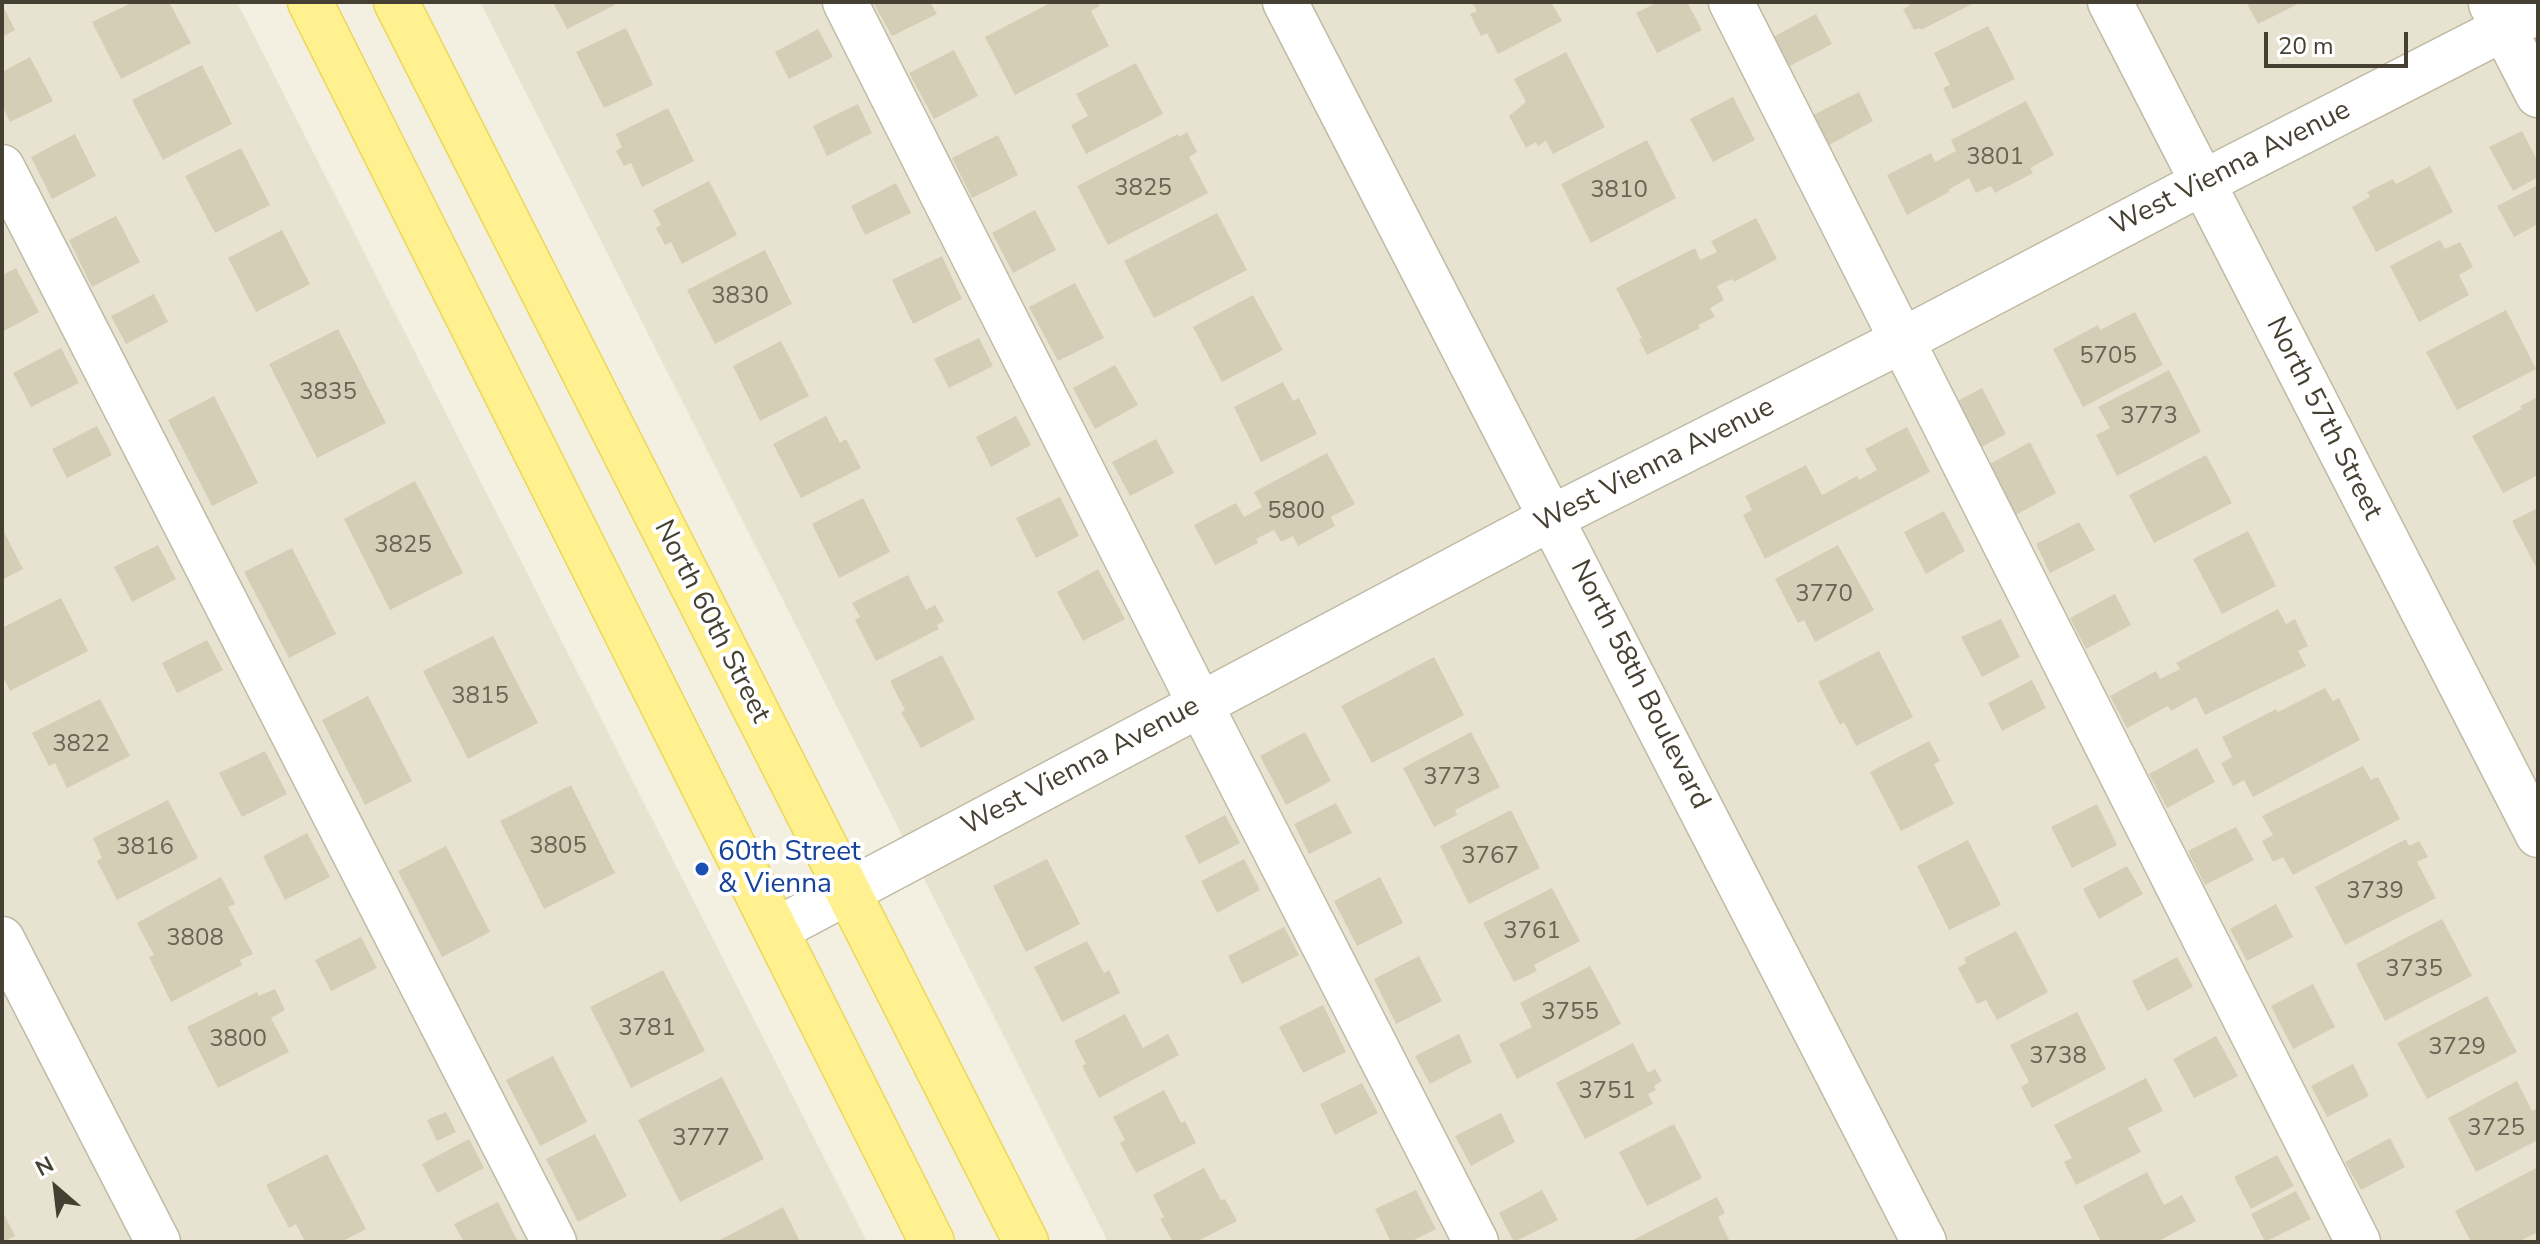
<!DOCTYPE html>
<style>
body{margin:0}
#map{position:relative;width:2540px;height:1244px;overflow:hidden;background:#f3f0e2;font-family:"Nunito Sans",sans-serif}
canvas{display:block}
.frame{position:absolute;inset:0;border:4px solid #454032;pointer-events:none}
.north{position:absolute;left:16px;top:1148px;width:80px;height:80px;-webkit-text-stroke:6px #fff;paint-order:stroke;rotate:332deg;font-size:22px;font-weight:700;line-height:32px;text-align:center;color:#454032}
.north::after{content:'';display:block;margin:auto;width:28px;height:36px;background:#454032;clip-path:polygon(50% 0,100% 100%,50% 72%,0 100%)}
.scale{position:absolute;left:2264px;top:32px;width:144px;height:36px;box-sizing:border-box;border:4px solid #454032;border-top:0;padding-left:10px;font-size:24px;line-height:28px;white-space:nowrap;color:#454032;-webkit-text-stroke:6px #fff;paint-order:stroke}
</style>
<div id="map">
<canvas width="2540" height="1244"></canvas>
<div class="frame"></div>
<div class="north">N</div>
<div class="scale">20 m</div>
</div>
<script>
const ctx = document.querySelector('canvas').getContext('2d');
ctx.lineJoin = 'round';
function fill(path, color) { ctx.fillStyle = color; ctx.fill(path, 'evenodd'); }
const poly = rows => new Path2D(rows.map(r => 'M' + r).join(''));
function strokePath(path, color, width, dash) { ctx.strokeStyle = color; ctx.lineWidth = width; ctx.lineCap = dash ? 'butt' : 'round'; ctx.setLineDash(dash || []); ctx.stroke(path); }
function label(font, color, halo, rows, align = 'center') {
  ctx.font = font + ' "Nunito Sans",sans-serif'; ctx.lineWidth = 8; ctx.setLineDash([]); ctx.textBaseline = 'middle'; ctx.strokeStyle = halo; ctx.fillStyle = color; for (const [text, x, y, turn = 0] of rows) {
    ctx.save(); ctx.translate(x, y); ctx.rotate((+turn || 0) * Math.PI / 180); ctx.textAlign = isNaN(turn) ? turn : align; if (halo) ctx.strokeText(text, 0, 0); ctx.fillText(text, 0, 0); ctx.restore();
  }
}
const residential = poly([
 [2,2,237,2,867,1242,2,1242],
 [480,2,2538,2,2538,1242,1108,1242]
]);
const building = poly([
 [133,2,169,2,191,43,121,79,92,22],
 [553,2,613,2,615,5,567,29],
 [873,2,930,2,937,14,892,36],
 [1052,2,1097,2,1100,6,1091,11,1109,46,1015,95,985,37],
 [1472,2,1551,2,1562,21,1498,54,1487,33,1481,36,1470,14,1477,11],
 [1658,2,1687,2,1702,30,1657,53,1636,13],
 [1907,2,1976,2,1921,30,1920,28,1914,30,1903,9,1909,6],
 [2246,2,2302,2,2258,24],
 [2,4,15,30,2,37],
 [1816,14,1832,44,1788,67,1773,37],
 [1988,26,2015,79,1953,109,1943,88,1950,85,1934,53],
 [626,28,653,85,604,108,576,52],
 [818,29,833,57,789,79,775,52],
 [954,50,978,96,934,119,909,73],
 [1566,52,1605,127,1553,154,1546,141,1538,146,1536,142,1526,148,1509,116,1526,102,1514,79],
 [30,57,53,101,10,122,2,105,2,72],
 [1136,63,1163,114,1086,154,1071,125,1088,116,1076,94],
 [202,65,232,124,163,160,132,100],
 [1859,92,1873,121,1829,145,1813,115],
 [1733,97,1755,140,1713,162,1690,119],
 [2026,101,2054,155,2030,168,2033,173,1995,193,1991,186,1976,193,1969,178,1948,190,1949,192,1907,215,1887,175,1931,153,1935,162,1956,151,1951,140],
 [858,104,872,133,827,156,813,126],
 [668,108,694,161,642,187,631,163,624,166,616,151,622,147,616,134],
 [2522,131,2538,162,2538,177,2513,191,2489,147],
 [1187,132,1197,152,1189,157,1208,193,1108,245,1077,186,1178,134,1179,137],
 [75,134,96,176,52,199,31,157],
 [998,135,1018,175,972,198,952,158],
 [1647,140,1676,198,1591,243,1561,184],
 [241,148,270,205,215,233,185,176],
 [2430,166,2453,212,2376,252,2352,207,2370,197,2367,192,2393,179,2396,184],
 [709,181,737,235,682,264,671,242,665,245,656,228,661,225,653,210],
 [896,183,911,213,865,235,851,206],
 [2538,185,2538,224,2514,237,2497,206],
 [1035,210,1056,250,1013,273,992,233],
 [1217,213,1247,270,1154,318,1124,261],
 [116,216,140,262,92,287,69,240],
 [1756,218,1777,259,1734,282,1732,279,1717,286,1724,300,1710,308,1715,317,1698,325,1700,328,1647,355,1639,339,1642,338,1616,288,1695,248,1700,260,1717,252,1711,241],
 [282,230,310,284,256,312,228,258],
 [2440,240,2445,249,2460,242,2473,267,2459,275,2469,295,2419,322,2390,266],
 [765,250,792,304,715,344,687,290],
 [942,256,962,299,913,324,892,280],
 [16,268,39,312,2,332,2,275],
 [1075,283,1104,338,1058,361,1029,307],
 [154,294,168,322,126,344,111,316],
 [1253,295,1283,350,1222,382,1193,327],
 [2506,310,2536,369,2457,410,2426,352],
 [2135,312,2163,365,2083,407,2053,349,2098,325,2100,330],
 [338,329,386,423,317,458,269,364],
 [979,338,993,366,949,388,934,359],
 [781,341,809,396,760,421,733,366],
 [61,348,79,383,31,407,13,373],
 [1115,365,1138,405,1095,429,1073,388],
 [2169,370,2201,432,2117,476,2096,435,2110,428,2098,407],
 [1283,382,1293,401,1299,398,1317,434,1261,462,1234,407],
 [1982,388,2006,434,1974,451,1950,405],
 [214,396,258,483,212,506,168,420],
 [2538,397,2538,475,2503,493,2472,436,2522,409,2520,406],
 [826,416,840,443,846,439,861,468,801,498,773,444],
 [1016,416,1031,445,991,467,976,437],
 [97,426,112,455,67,478,52,449],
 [1907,427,1930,472,1765,559,1743,515,1752,510,1745,496,1806,465,1822,495,1857,476,1859,480,1877,470,1865,449],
 [1156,439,1174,473,1130,496,1112,462],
 [2030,442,2056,493,2014,516,1988,465],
 [1327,453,1355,504,1331,517,1335,526,1298,546,1293,536,1281,542,1274,530,1256,539,1258,543,1215,565,1194,525,1236,503,1244,517,1262,507,1254,492],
 [2206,455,2232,503,2154,543,2129,495],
 [415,481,463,573,390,610,344,519],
 [1060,497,1079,536,1036,558,1016,518],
 [863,498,890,552,839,578,812,524],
 [2538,508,2538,571,2512,521],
 [1944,511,1965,551,1926,574,1904,532],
 [2079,522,2095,550,2050,573,2036,544],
 [2,528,23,569,2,580],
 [2248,531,2276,586,2222,614,2193,559],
 [158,545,176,579,132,602,114,567],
 [1838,545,1874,610,1815,642,1804,620,1798,623,1775,579],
 [292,548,336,634,289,658,244,572],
 [1098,569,1125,619,1083,641,1057,592],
 [908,575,926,610,935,605,944,621,937,625,939,629,876,661,855,620,860,617,852,603],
 [2115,594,2131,625,2086,649,2070,618],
 [61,598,88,651,10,691,2,675,2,628],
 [2278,609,2286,624,2295,619,2308,646,2298,651,2306,666,2205,715,2196,697,2171,711,2168,706,2127,728,2110,696,2156,671,2160,679,2180,669,2176,663],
 [2001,619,2020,657,1982,677,1961,637],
 [493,636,538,723,468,759,423,671],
 [207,640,223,670,177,693,162,663],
 [1879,651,1913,717,1856,746,1844,722,1840,725,1818,682],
 [942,655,975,719,921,748,901,712,905,710,890,681],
 [1434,657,1464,715,1372,763,1341,706],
 [2032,680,2046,708,2002,731,1988,703],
 [2325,688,2333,701,2339,698,2360,740,2253,797,2244,780,2233,786,2221,763,2232,757,2222,737,2276,709,2278,712],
 [368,696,412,781,365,805,322,720],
 [100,699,130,756,67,788,55,763,49,766,32,733],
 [1305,732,1331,781,1286,805,1260,756],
 [1471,732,1500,787,1455,810,1457,815,1434,827,1403,768],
 [1929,741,1940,761,1934,764,1954,804,1901,831,1870,772],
 [2197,748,2215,782,2167,808,2149,774],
 [265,751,287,794,242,817,219,773],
 [2363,766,2371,780,2378,777,2400,819,2293,875,2283,857,2273,862,2262,841,2273,835,2262,816],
 [571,785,615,873,544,909,500,821],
 [168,800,198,858,117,900,97,861,102,858,93,838],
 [1336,803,1352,833,1309,854,1294,824],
 [2097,804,2117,845,2072,868,2051,827],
 [1511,810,1540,868,1469,904,1440,846],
 [1225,815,1240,843,1199,864,1185,836],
 [2236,827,2254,860,2205,885,2188,851],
 [307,833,330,877,285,900,263,856],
 [2406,839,2409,846,2419,841,2428,857,2417,862,2436,898,2345,945,2315,887],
 [1968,840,2001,905,1949,930,1917,866],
 [446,846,490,932,442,957,398,871],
 [1047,859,1080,924,1026,952,993,886],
 [1244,859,1260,890,1217,913,1201,881],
 [2127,866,2143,894,2099,919,2083,889],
 [221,877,235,904,228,907,253,954,240,960,242,965,171,1002,149,957,154,955,137,923],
 [1380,877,1403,923,1357,946,1334,901],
 [1552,888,1580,941,1534,965,1537,971,1514,982,1483,923],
 [2276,904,2293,937,2247,961,2230,929],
 [2442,919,2472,976,2385,1021,2356,964],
 [1284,927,1299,955,1242,984,1228,956],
 [2016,931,2048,992,1997,1020,1986,1000,1977,1004,1958,968,1966,963,1964,958],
 [361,937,377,968,331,991,315,960],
 [1087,941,1104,973,1109,970,1120,993,1062,1022,1034,967],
 [1419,956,1442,1001,1396,1024,1374,979],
 [2177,957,2193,987,2147,1011,2132,981],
 [1590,966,1621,1024,1517,1079,1499,1044,1532,1027,1520,1003],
 [663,970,705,1051,631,1088,590,1007],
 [2313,984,2335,1027,2293,1049,2271,1006],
 [275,989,285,1010,271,1018,289,1052,218,1088,187,1027,257,992,259,996],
 [2487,996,2517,1052,2427,1099,2397,1043],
 [1323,1005,1346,1052,1303,1073,1279,1027],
 [2077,1012,2106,1069,2032,1108,2021,1087,2029,1082,2010,1045],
 [1125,1014,1143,1048,1168,1034,1179,1055,1099,1098,1082,1066,1086,1064,1074,1041],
 [1459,1034,1472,1062,1430,1084,1415,1056],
 [2216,1036,2238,1076,2194,1098,2173,1059],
 [1633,1043,1648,1073,1655,1069,1662,1081,1654,1086,1656,1090,1648,1094,1653,1104,1585,1139,1556,1083],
 [553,1056,587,1122,540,1146,506,1080],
 [2353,1064,2369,1096,2327,1117,2311,1086],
 [722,1077,764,1159,680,1202,638,1120],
 [2146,1078,2163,1111,2128,1128,2141,1152,2076,1185,2064,1162,2072,1158,2054,1125],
 [2517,1081,2532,1111,2538,1108,2538,1140,2476,1172,2448,1118],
 [1362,1083,1378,1113,1335,1135,1320,1104],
 [1164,1090,1181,1123,1185,1121,1196,1143,1136,1173,1120,1143,1125,1140,1113,1117],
 [446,1112,456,1132,437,1141,427,1120],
 [1501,1113,1515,1142,1471,1166,1455,1136],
 [1674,1124,1702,1178,1647,1206,1619,1152],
 [595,1134,627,1196,578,1222,546,1159],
 [2390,1138,2405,1167,2361,1190,2345,1162],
 [469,1139,484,1168,437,1193,422,1164],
 [327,1154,366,1229,341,1242,305,1242,296,1224,289,1228,266,1185],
 [2277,1155,2294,1186,2251,1209,2234,1177],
 [2538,1167,2538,1232,2518,1242,2471,1242,2455,1211],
 [1204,1168,1221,1200,1225,1199,1237,1221,1196,1242,1173,1242,1160,1219,1164,1217,1153,1195],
 [2147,1172,2164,1205,2182,1195,2196,1221,2157,1242,2101,1242,2083,1206],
 [1416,1190,1436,1229,1410,1242,1391,1242,1375,1209],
 [1542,1190,1558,1220,1514,1242,1499,1213],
 [2296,1191,2311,1219,2265,1242,2251,1214],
 [1717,1197,1725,1213,1718,1217,1730,1242,1629,1242],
 [498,1202,518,1242,464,1242,454,1224],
 [783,1207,800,1242,716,1242],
 [2,1210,15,1236,4,1242,2,1242]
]);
const minor = poly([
 [845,2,1200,704,1476,1242],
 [1285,2,1924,1242],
 [1731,2,2358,1242],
 [2110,2,2538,835],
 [2491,4,2538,95],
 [2,167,554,1242],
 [776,930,1553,517,1901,341,2202,183,2538,11],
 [2,939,158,1242]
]);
const major = poly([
 [310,2,932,1242],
 [396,2,1026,1242]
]);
const markers = [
 [702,869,8,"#1a4fb4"]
];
const numberNames = [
 ["3801",1995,158],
 ["3825",1143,189],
 ["3810",1619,191],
 ["3830",740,297],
 ["5705",2108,357],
 ["3835",328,393],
 ["3773",2149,417],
 ["5800",1296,512],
 ["3825",403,546],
 ["3770",1824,595],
 ["3815",480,697],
 ["3822",81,745],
 ["3773",1452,778],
 ["3805",558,847],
 ["3816",145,848],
 ["3767",1490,857],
 ["3739",2375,892],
 ["3761",1532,932],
 ["3808",195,939],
 ["3735",2414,970],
 ["3755",1570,1013],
 ["3781",647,1029],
 ["3800",238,1040],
 ["3729",2457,1048],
 ["3738",2058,1057],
 ["3751",1607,1092],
 ["3725",2496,1129],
 ["3777",701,1139]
];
const streetNames = [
 ["West Vienna Avenue",2231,169,-27],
 ["North 57th Street",2323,419,63],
 ["West Vienna Avenue",1655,466,-27],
 ["North 60th Street",711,622,63],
 ["North 58th Boulevard",1639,685,63],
 ["West Vienna Avenue",1081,767,-28]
];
const transitNames = [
 ["60th Street",718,853],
 ["& Vienna",718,885]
];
fill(residential, '#e7e3d0');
fill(building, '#d5ceb7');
strokePath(minor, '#bfbaa4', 47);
strokePath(major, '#ecd757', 47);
strokePath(minor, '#fff', 44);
strokePath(major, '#fff18f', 44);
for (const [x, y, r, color] of markers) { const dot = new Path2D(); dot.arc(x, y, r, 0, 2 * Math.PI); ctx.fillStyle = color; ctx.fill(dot); strokePath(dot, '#fff', 3); }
label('24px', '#696453', null, numberNames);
label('28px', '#454032', '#fff', streetNames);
label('28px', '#164399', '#fff', transitNames, 'left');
</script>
